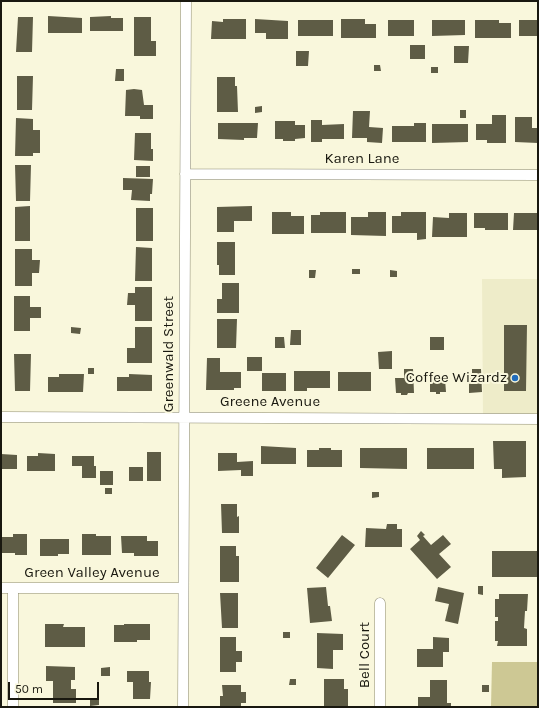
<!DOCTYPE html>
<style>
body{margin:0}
#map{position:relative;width:539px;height:708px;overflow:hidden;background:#f9f7dc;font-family:Karla,sans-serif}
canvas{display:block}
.frame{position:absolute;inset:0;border:2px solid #19180f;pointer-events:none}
.scale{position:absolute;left:8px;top:682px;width:91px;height:18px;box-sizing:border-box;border:2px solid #19180f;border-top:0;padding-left:5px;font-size:12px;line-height:14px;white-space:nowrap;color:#19180f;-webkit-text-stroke:3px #f9f7dc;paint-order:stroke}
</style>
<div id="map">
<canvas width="539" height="708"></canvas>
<div class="frame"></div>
<div class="scale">50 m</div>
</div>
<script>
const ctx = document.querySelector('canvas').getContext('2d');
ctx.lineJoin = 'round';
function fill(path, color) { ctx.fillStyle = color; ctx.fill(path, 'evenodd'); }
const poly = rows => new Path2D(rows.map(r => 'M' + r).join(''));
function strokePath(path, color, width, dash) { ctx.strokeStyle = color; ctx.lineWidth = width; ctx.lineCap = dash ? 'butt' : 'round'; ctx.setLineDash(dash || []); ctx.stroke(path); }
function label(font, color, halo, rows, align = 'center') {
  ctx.font = font + ' Karla,sans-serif'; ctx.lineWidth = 4; ctx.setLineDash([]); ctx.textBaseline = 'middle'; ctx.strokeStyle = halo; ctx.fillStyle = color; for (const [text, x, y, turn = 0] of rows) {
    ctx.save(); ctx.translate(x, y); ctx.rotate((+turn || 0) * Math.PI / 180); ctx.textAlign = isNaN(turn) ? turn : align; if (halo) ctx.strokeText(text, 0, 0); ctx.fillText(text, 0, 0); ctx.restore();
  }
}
const built = poly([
 [482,279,538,279,538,419,483,418]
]);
const green = poly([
 [492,662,538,662,538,707,491,707]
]);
const building = poly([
 [48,16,82,18,82,33,48,33],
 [111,16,111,18,123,18,123,31,90,31,90,17],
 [18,17,33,17,32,52,16,52],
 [134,17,151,17,151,41,156,41,156,56,134,56],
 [223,19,246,19,246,39,211,39,212,21,223,22],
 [255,19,288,21,288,39,266,39,266,33,255,33],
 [341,19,365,19,365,24,376,24,376,38,341,38],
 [298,20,333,20,333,36,298,36],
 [388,20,414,20,414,36,388,36],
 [432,20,465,20,465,35,432,36],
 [475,20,499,20,499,23,511,23,511,38,475,38],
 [519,20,538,20,538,36,519,36],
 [410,45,425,45,425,59,410,59],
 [454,46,469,46,468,63,454,63],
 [296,51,309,51,308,66,296,66],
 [374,65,380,65,381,71,374,71],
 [431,67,438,67,438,73,431,73],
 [116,69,124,69,124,81,115,81],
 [17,76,33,76,32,110,17,110],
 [217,77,235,77,235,86,237,86,238,112,217,112],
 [134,89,142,90,144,105,153,105,153,119,140,119,140,116,125,116,126,90],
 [262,106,262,112,255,113,255,107],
 [460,110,466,110,466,118,460,118],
 [353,111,370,111,369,127,383,128,382,143,367,142,367,138,352,138],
 [492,115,506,115,506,143,487,143,487,140,476,140,476,124,492,124],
 [515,117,532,117,532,128,538,128,538,143,515,142],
 [16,118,33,119,33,130,40,130,40,153,33,153,33,156,15,156],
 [311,120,322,120,322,125,344,124,344,139,322,139,322,142,311,142],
 [275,121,295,121,295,125,305,125,305,138,295,139,295,141,283,141,283,139,275,139],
 [218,123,258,123,257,138,244,138,244,140,218,139],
 [414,123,426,123,426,142,392,142,392,126,414,126],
 [432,124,468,124,468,142,432,143],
 [135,133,151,133,151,149,153,149,153,161,134,160],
 [15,165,31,165,30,201,16,201],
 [136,166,150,166,150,177,136,177],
 [123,178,153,179,152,194,150,194,150,201,131,200,132,190,123,190],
 [30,206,30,241,15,241,15,207],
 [252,206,252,221,234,221,234,232,217,232,217,207],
 [136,208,153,208,153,241,136,241],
 [272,212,291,212,291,216,304,216,304,234,272,234],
 [320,212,346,212,346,233,311,233,311,215,320,215],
 [368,212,386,212,386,236,351,235,351,217,368,217],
 [401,212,426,212,426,239,417,240,417,233,392,233,392,216,401,216],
 [449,213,467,213,467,237,432,237,433,217,449,218],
 [474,213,508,213,508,230,485,230,485,228,474,228],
 [514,213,538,213,538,228,537,228,537,230,513,230],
 [217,242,235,242,235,275,219,275,219,265,217,265],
 [136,247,152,248,152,281,135,281],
 [15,249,32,249,32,260,40,260,39,273,32,273,32,286,15,286],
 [352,269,360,269,360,274,352,274],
 [309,270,316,270,315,278,309,278],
 [390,270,397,271,397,277,390,277],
 [222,283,239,283,239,313,217,313,217,299,222,299],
 [135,287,152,287,152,321,135,321,135,305,127,305,128,293,135,293],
 [14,296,30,296,30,307,41,307,41,318,30,318,30,331,14,331],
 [217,319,237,319,236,348,217,348],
 [504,325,527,325,526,391,504,391],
 [71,327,81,328,80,334,71,333],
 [135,327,152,327,152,363,127,363,127,348,135,348],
 [291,330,301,330,301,345,290,345],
 [275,337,284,337,285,348,275,348],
 [430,337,444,337,444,350,430,350],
 [392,351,392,369,379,369,378,352],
 [14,354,31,354,30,391,15,391],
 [247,357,262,357,262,371,247,371],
 [207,358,220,358,220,372,241,372,241,388,234,388,234,390,206,390],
 [88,368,94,368,94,374,88,374],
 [404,369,413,369,414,393,408,393,407,395,401,395,401,393,396,393,395,378,404,378],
 [472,369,481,369,482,392,469,393,469,374,472,374],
 [294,371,330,371,330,388,307,388,307,391,294,391],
 [338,372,371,372,371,391,338,391],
 [262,373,286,373,286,391,262,391],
 [59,374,84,374,83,392,48,392,48,377,59,377],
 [129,374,152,375,152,391,117,391,117,377,129,377],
 [445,379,446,392,440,392,440,394,436,394,436,392,430,392,430,380],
 [493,441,526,441,526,477,502,478,502,469,494,469],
 [261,446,296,448,296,464,261,464],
 [319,448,331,448,331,450,342,450,342,467,307,467,307,450,319,450],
 [360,448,407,448,407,469,360,468],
 [427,448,474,448,474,469,427,469],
 [147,452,161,452,161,481,147,481],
 [38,453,55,454,55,471,27,471,27,456,38,456],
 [218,453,237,453,237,462,253,461,253,476,241,476,241,470,218,471],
 [1,454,17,455,17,469,1,469],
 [72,456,94,456,94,466,96,466,96,478,82,478,82,466,72,466],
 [129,467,143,467,143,481,129,481],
 [100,471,113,471,113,485,100,485],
 [105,488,112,488,112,494,105,494],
 [372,492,379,492,379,497,372,498],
 [221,504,237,504,237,517,239,516,239,533,222,533],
 [387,524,397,524,397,529,402,529,402,547,365,547,366,528,386,529],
 [421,531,425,535,423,536,431,545,443,535,451,544,439,554,451,567,437,579,410,549,420,540,417,536],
 [13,534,27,534,27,555,15,555,15,553,1,553,1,537,13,537],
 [82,534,96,534,96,536,111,536,111,555,82,555],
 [342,535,355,545,328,578,316,568],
 [121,536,147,536,147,541,158,541,158,556,134,556,134,553,122,553],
 [40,539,69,539,69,554,58,554,58,556,40,556],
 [220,546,236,546,236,556,239,556,239,582,220,582],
 [492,551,537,551,537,577,492,577],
 [478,586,483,586,483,595,478,594],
 [326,587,328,606,330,606,332,621,310,623,307,588],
 [438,587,464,593,458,624,445,621,449,604,435,601],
 [220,593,238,593,238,628,222,628],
 [499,594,528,594,527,611,525,611,524,628,527,629,527,646,497,646,498,641,495,641,495,621,498,621,498,617,495,617,495,599,499,599],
 [45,624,64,624,63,627,85,627,85,647,45,647],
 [124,624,150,624,150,640,137,640,137,642,114,642,114,625,124,625],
 [283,632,290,632,290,638,283,638],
 [317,633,343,634,343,650,333,650,333,669,317,668],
 [220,637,236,637,236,651,242,651,242,662,236,662,236,672,220,672],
 [433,637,449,638,449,652,443,652,443,667,417,667,417,649,433,649],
 [46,666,75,667,75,680,71,680,71,689,76,689,76,703,53,703,53,681,46,681],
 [110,667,110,676,101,676,101,668],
 [127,671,149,671,149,682,151,682,150,699,133,699,133,682,127,682],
 [290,679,296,679,296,685,289,685],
 [324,679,344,679,344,689,348,689,348,707,324,707],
 [430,680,447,680,447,703,451,703,451,707,418,707,418,697,430,697],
 [222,685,241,685,241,692,246,692,246,703,241,703,241,707,220,707,220,696,223,696],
 [482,685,489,685,489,692,482,692],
 [90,700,99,700,99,705,90,706]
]);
const minor = poly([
 [185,174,538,175],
 [1,417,538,419],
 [1,588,183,588],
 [380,603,380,707],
 [13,707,13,588],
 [183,707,186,1]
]);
const markers = [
 [515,378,4,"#206cbc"]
];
const streetNames = [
 ["Karen Lane",362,159],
 ["Greenwald Street",169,354,-90],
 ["Greene Avenue",270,402],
 ["Green Valley Avenue",92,573],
 ["Bell Court",365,655,-90]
];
const poiNames = [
 ["Coffee Wizardz",507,378]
];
fill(built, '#eeecc9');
fill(green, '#cdc894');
fill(building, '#5e5c45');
strokePath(minor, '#8b8971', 11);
strokePath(minor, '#fff', 10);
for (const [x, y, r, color] of markers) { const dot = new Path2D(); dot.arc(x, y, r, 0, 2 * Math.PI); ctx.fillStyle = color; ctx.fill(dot); strokePath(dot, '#f9f7dc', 1.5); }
label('15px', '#19180f', '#f9f7dc', streetNames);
label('15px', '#19180f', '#f9f7dc', poiNames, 'right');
</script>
